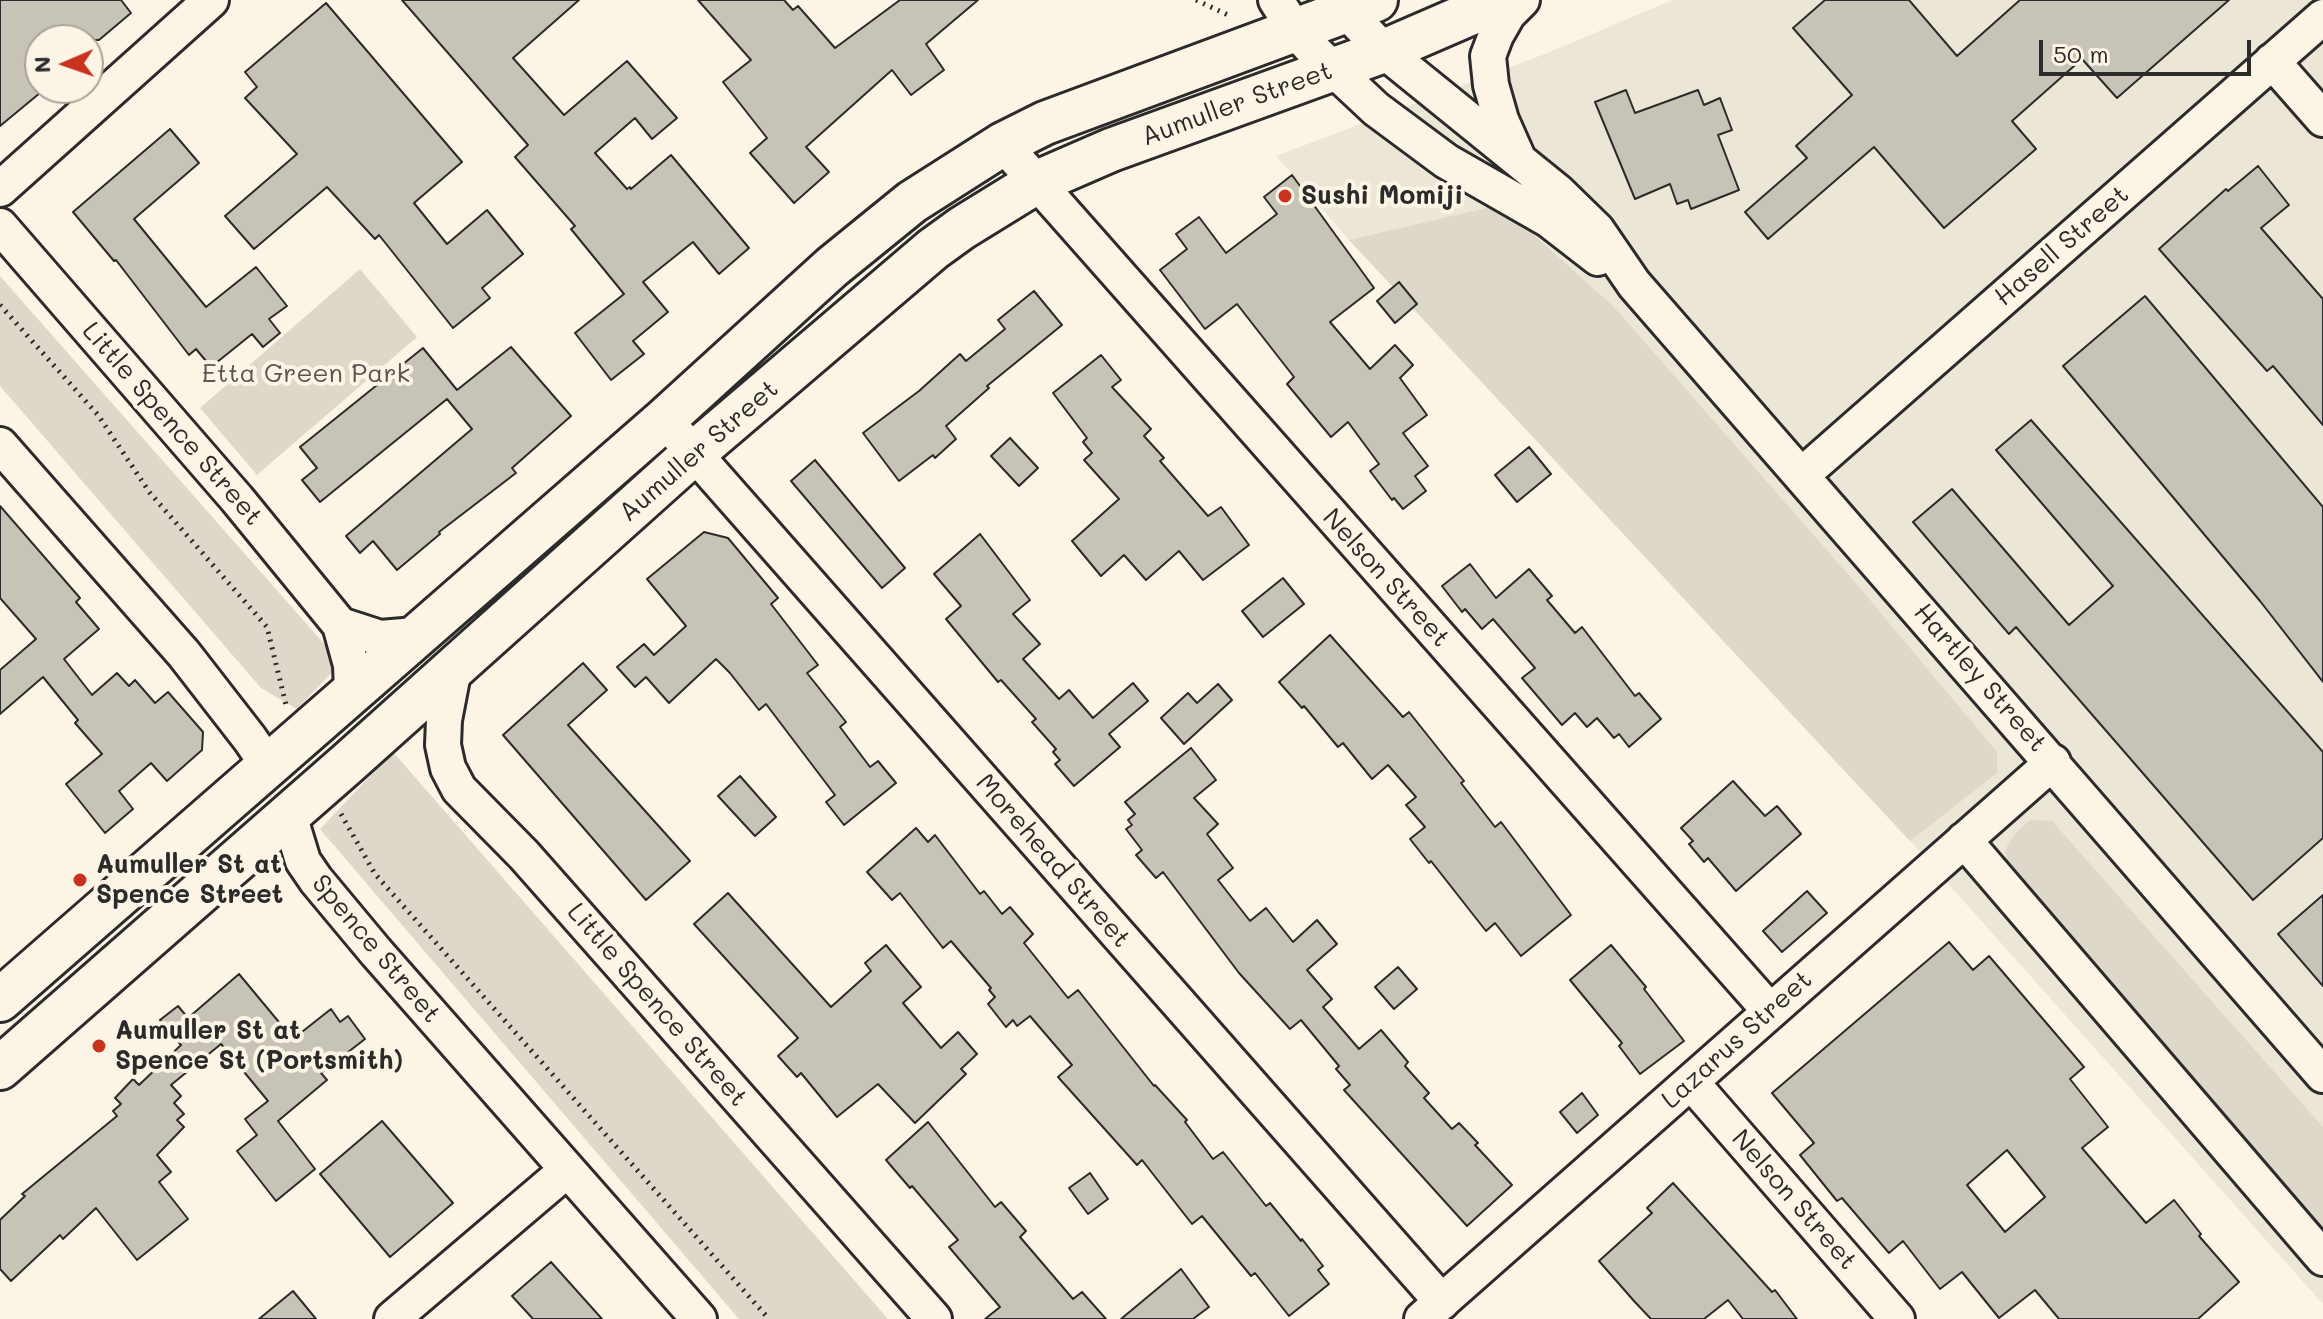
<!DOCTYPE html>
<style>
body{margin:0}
#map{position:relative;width:2323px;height:1319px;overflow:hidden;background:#fcf5e5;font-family:Mali,sans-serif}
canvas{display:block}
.north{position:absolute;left:24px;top:24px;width:80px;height:80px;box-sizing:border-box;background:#fcf5e5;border:2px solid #a8a49b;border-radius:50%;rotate:268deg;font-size:22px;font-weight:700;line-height:32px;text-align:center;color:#2b2b2b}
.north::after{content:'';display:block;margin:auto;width:28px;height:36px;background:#c8321e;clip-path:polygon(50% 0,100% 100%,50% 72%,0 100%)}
.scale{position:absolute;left:2039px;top:40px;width:212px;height:36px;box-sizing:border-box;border:4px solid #2b2b2b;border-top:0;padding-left:10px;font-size:24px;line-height:28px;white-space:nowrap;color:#2b2b2b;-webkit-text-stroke:6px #fcf5e5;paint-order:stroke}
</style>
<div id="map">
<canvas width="2323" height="1319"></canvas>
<div class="north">N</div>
<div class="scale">50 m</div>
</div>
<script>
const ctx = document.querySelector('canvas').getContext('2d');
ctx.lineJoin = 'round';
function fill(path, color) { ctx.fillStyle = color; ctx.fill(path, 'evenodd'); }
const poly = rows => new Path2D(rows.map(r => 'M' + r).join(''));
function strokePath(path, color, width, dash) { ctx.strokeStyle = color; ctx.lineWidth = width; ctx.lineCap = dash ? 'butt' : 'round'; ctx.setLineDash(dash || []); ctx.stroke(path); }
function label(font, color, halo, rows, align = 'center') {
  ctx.font = font + ' Mali,sans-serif'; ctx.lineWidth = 8; ctx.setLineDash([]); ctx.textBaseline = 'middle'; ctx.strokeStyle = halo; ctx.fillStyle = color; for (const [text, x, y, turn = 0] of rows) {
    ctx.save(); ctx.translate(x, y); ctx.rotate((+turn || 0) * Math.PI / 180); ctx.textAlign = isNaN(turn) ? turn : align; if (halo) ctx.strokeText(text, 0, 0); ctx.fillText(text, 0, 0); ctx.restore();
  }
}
const built = poly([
 [1672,0,2323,0,2323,1304,1910,841,1349,240,1276,156,1550,52]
]);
const green = poly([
 [1487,208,1528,230,1613,306,1859,587,1997,752,1997,773,1910,841,1349,240],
 [360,269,417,337,257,475,200,408],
 [0,276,341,663,297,709,261,688,0,386],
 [393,752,888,1319,739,1319,320,829],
 [2030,820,2052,821,2323,1127,2323,1230,2009,871,2005,850,2015,834]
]);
const building = poly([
 [0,0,121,0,131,13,99,40,40,40,40,88,46,88,0,126,0,0],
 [402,0,579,0,513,58,564,115,627,61,677,118,652,139,635,118,595,153,627,189,630,187,631,189,671,155,749,248,719,274,693,242,643,282,668,312,633,341,644,354,611,380,575,333,624,294,571,229,575,226,515,157,528,145,402,0],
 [698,0,784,0,793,10,798,6,835,48,900,0,978,0,926,44,944,70,911,95,892,70,806,147,829,172,794,203,750,153,767,138,723,82,751,60,698,0],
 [1825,0,1909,0,1957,56,2020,0,2229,0,2117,98,2082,59,2012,121,2036,149,1944,228,1874,147,1768,239,1745,212,1807,158,1796,146,1852,95,1793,28,1825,0],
 [326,3,462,162,414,203,447,244,487,210,523,254,482,288,490,298,453,328,379,235,375,239,327,187,254,249,225,216,297,154,245,98,257,87,245,72,326,3],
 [1626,90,1635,113,1698,90,1704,105,1720,98,1732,130,1718,135,1739,190,1691,209,1688,200,1677,204,1670,184,1635,199,1595,102,1626,90],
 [170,129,199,163,134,219,206,307,256,267,287,306,269,319,280,333,263,347,252,334,211,367,196,349,189,355,116,260,114,261,73,212,170,129],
 [2258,166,2289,205,2261,228,2323,299,2323,425,2273,366,2267,371,2159,249,2226,189,2228,191,2258,166],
 [1292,175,1374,288,1330,322,1370,369,1395,345,1413,365,1400,378,1427,415,1403,433,1428,466,1415,476,1426,491,1403,509,1394,498,1392,500,1370,471,1379,464,1348,422,1331,437,1287,384,1294,377,1237,304,1205,329,1160,270,1187,249,1176,234,1199,217,1226,253,1277,214,1264,197,1292,175],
 [1399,282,1417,304,1395,323,1377,301,1399,282],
 [1034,291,1062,325,987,386,989,388,946,426,956,439,935,458,933,455,899,481,863,433,919,391,960,354,966,361,1005,329,998,320,1034,291],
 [2145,296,2323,507,2323,682,2260,601,2063,366,2145,296],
 [511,347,571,416,512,468,516,473,439,532,440,534,397,570,373,541,360,553,346,536,472,429,447,399,320,502,302,480,317,468,300,447,423,348,457,390,511,347],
 [1101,355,1121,380,1112,387,1151,429,1144,436,1164,458,1160,461,1208,516,1221,507,1249,545,1203,580,1179,551,1146,580,1124,555,1101,576,1072,541,1119,499,1084,460,1092,453,1083,442,1087,438,1053,393,1101,355],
 [2031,420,2323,752,2323,838,2253,900,2016,627,2009,634,1913,522,1952,489,2069,625,2113,586,1996,450,2031,420],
 [1010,438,1038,468,1019,486,991,456,1010,438],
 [1529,447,1551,474,1517,502,1495,475,1529,447],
 [815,460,905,568,882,588,791,481,815,460],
 [0,506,80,598,76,602,99,629,64,659,92,695,117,673,129,686,135,680,155,703,168,692,203,732,202,750,167,781,151,763,119,791,133,809,105,833,66,784,102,754,75,723,78,720,43,677,0,714,0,670,36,639,0,598,0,506],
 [704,532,728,538,778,598,771,604,818,665,807,673,846,722,840,727,870,767,878,761,896,783,844,825,826,802,835,795,766,704,759,710,730,673,716,659,669,703,646,677,635,687,617,667,644,644,654,655,686,626,647,579,704,532],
 [980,534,1030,600,1013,614,1040,644,1023,659,1059,699,1069,690,1093,718,1133,683,1148,701,1109,734,1120,747,1074,786,1055,764,1060,760,1053,752,1056,749,1032,722,1036,719,1001,680,998,682,946,619,961,606,934,574,980,534],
 [1470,564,1496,598,1529,569,1552,596,1547,600,1575,633,1582,627,1635,696,1639,693,1661,719,1629,747,1619,734,1614,738,1597,718,1587,727,1575,713,1562,725,1522,678,1535,668,1493,619,1482,629,1465,609,1462,612,1442,586,1470,564],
 [1283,578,1304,604,1263,637,1242,611,1283,578],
 [1330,635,1403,717,1409,712,1464,781,1461,783,1495,827,1501,822,1571,915,1521,956,1495,923,1486,931,1431,861,1429,863,1410,839,1425,827,1406,805,1416,797,1388,765,1372,779,1343,743,1338,747,1304,706,1302,708,1279,682,1330,635],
 [583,663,607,690,568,725,690,861,646,900,503,735,583,663],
 [1218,684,1232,700,1184,744,1161,718,1188,693,1197,703,1218,684],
 [1191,748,1216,780,1194,798,1218,824,1207,834,1233,868,1218,880,1250,921,1266,908,1293,942,1317,920,1337,944,1307,970,1332,999,1323,1007,1359,1049,1381,1030,1408,1062,1405,1066,1429,1093,1424,1098,1452,1129,1459,1123,1478,1143,1475,1145,1512,1185,1467,1226,1344,1090,1350,1085,1336,1069,1339,1066,1301,1020,1290,1029,1239,973,1163,872,1156,878,1136,855,1142,850,1126,829,1132,825,1128,820,1135,814,1125,802,1191,748],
 [740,776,776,817,755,836,718,796,740,776],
 [1733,781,1765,816,1777,806,1801,834,1736,891,1708,858,1704,862,1689,844,1693,841,1681,828,1733,781],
 [916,828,928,842,935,835,980,894,984,891,1002,914,1010,907,1033,934,1024,943,1068,998,1078,990,1154,1086,1155,1085,1187,1120,1185,1122,1213,1159,1223,1152,1266,1206,1270,1203,1301,1241,1302,1239,1323,1266,1318,1270,1329,1284,1289,1316,1255,1273,1251,1276,1202,1216,1192,1224,1142,1160,1137,1165,1058,1077,1072,1065,1030,1016,1017,1026,1013,1020,1006,1027,988,1004,995,997,989,990,991,988,951,941,943,948,900,893,892,900,867,872,916,828],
 [1807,891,1827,913,1782,952,1763,931,1807,891],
 [728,893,831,1007,871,971,865,963,886,945,921,987,903,1003,941,1048,958,1032,977,1054,961,1069,966,1074,915,1123,878,1084,837,1117,801,1073,797,1077,778,1056,798,1038,694,924,728,893],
 [2323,895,2323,986,2278,934,2323,895],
 [1949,942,1973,970,1989,956,2084,1067,2070,1079,2108,1127,2082,1148,2146,1223,2174,1200,2201,1234,2199,1236,2239,1282,2198,1319,2059,1319,2035,1290,1999,1318,1962,1272,1940,1289,1903,1241,1889,1253,1842,1198,1837,1201,1800,1155,1814,1143,1772,1093,1949,942],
 [2007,1150,2045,1197,2005,1232,1967,1185,2007,1150],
 [1611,945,1646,987,1644,989,1684,1041,1640,1074,1619,1046,1622,1043,1570,980,1611,945],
 [1398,967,1417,989,1394,1009,1375,987,1398,967],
 [239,974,293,1039,331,1009,340,1022,348,1016,365,1039,321,1073,327,1080,278,1121,315,1169,276,1201,237,1151,257,1135,245,1119,268,1101,221,1044,171,1085,181,1096,174,1103,184,1114,177,1120,184,1127,157,1155,171,1172,159,1182,188,1219,137,1260,96,1208,63,1239,60,1235,11,1281,0,1269,0,1220,25,1196,22,1194,117,1116,113,1111,121,1104,115,1098,133,1079,139,1085,181,1045,160,1020,178,1006,188,1018,239,974],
 [1582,1093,1598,1115,1577,1133,1560,1112,1582,1093],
 [382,1121,453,1203,390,1257,320,1174,382,1121],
 [928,1122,995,1207,1001,1202,1026,1231,1020,1237,1073,1299,1082,1292,1106,1319,985,1319,1000,1307,949,1247,958,1240,912,1186,910,1188,886,1160,928,1122],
 [1090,1173,1108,1199,1088,1214,1069,1188,1090,1173],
 [1673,1183,1772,1292,1775,1290,1797,1319,1743,1319,1728,1300,1704,1319,1651,1319,1634,1301,1599,1261,1652,1213,1647,1208,1673,1183],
 [551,1262,602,1319,533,1319,512,1296,551,1262],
 [1181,1269,1209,1307,1193,1319,1121,1319,1181,1269],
 [293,1291,316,1319,259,1319,293,1291]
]);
const path = poly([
 [1196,0,1228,15],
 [0,305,98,415,150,493,267,627,286,705],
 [341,814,375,874,769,1319]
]);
const minor = poly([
 [1276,0,1295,30,1314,51,1376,109,1446,161,1549,220,1598,258],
 [1336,0,1384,51,1558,192,1597,230,1634,284,2323,1075],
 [2272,61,2323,119],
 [1003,144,1770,1011],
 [1517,156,1501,120,1491,85,1488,56,1496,35,1508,14,1522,0],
 [0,189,211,0],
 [0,226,237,499,340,625,351,665,352,691],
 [678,435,1442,1302],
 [0,445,184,654,250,739,267,764],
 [1802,475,2323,17],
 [340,625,380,638,416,635],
 [454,668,444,720,443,745,448,768,459,789,524,855,934,1319],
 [289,815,303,861,316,880,376,952,699,1319],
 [1964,840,2323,1258],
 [1691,1082,1897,1319],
 [392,1319,567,1170],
 [1422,1319,2053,762]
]);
const major = poly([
 [0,1000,664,420,832,267,912,202,1003,144,1045,123,1376,0],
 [0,1068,348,763,694,453,933,249,962,228,1035,183,1111,150,1384,51,1502,0]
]);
const markers = [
 [1285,196,8,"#c8321e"],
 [80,880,8,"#c8321e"],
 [99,1046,8,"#c8321e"]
];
const streetNames = [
 ["Aumuller Street",1237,104,-20],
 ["Hasell Street",2062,246,-41],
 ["Little Spence Street",172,424,49],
 ["Aumuller Street",699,451,-41],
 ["Nelson Street",1386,578,48],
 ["Hartley Street",1980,678,49],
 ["Morehead Street",1053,861,49],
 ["Spence Street",376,949,50],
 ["Little Spence Street",657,1005,49],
 ["Lazarus Street",1737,1040,-42],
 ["Nelson Street",1794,1200,49]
];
const poiNames = [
 ["Sushi Momiji",1301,196],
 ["Aumuller St at",96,865],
 ["Spence Street",96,895],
 ["Aumuller St at",115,1031],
 ["Spence St (Portsmith)",115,1061]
];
const parkNames = [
 ["Etta Green Park",306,374]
];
fill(built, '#ece6d7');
fill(green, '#ded8ca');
fill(building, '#c8c3b7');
strokePath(building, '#2b2b2b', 2);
strokePath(minor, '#2b2b2b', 40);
strokePath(major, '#2b2b2b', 48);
strokePath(path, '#2b2b2b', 5, [2, 6]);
strokePath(minor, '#fcf5e5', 34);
strokePath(major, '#fcf5e5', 42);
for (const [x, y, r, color] of markers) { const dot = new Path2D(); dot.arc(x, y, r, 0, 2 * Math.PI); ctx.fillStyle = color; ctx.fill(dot); strokePath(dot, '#fcf5e5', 3); }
label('26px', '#2b2b2b', '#fcf5e5', streetNames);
label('bold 26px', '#2b2b2b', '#fcf5e5', poiNames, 'left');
label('26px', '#585653', '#fcf5e5', parkNames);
</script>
